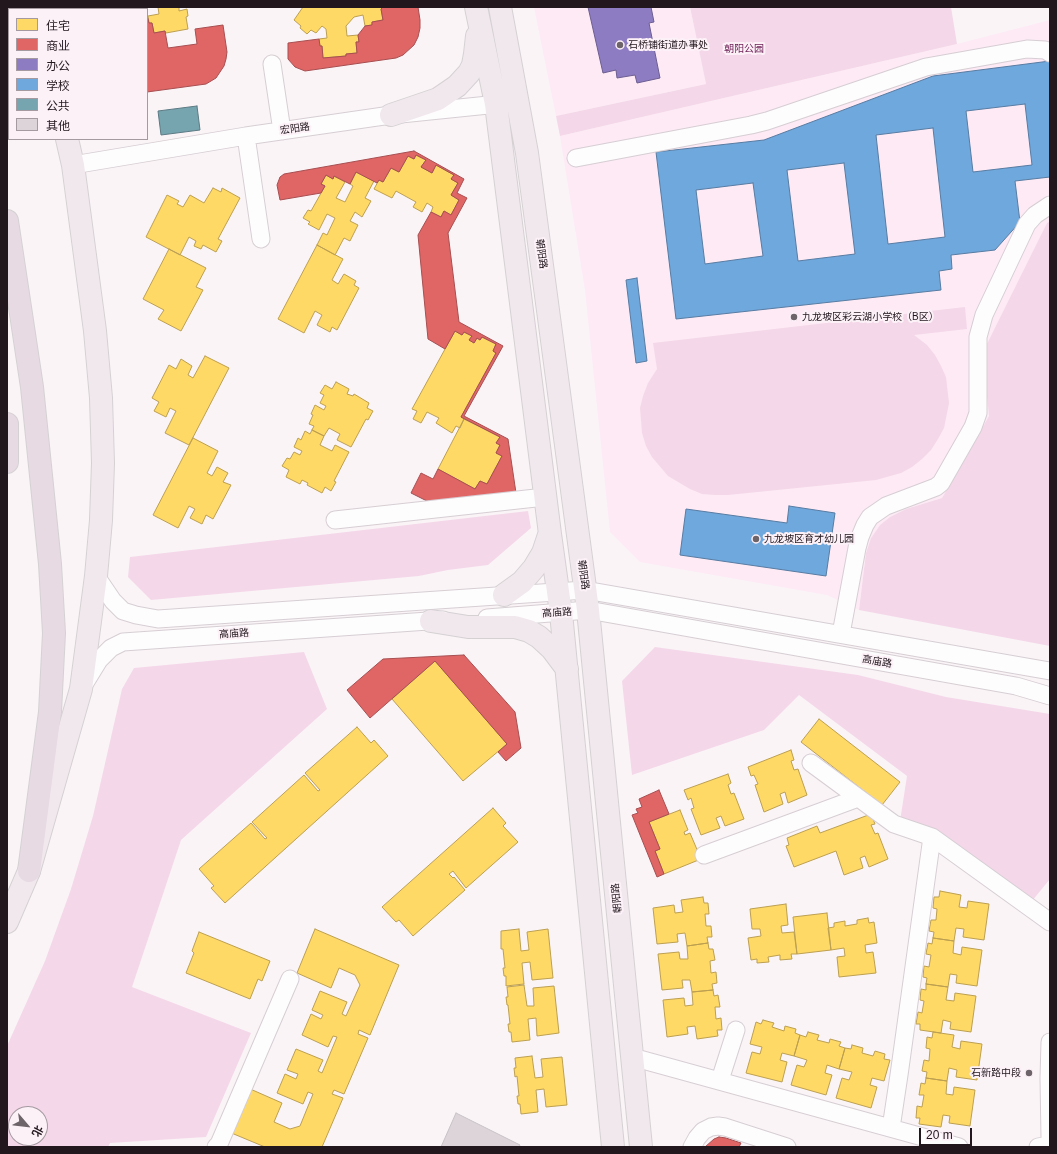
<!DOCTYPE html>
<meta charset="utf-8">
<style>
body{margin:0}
#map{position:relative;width:1057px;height:1154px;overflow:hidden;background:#faf4f7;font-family:Helvetica,"Noto Sans SC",sans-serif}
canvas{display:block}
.frame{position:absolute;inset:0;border:8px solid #21171d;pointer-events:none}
.legend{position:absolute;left:8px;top:8px;width:140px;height:132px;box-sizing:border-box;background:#fdf1f8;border:1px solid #a59aa0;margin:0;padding:5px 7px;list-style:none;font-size:12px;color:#21171d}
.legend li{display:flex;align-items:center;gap:8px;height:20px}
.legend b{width:20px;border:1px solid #a59aa0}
.north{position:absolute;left:8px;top:1106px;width:40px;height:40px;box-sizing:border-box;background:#fdf1f8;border:1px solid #a59aa0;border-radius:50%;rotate:118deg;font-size:11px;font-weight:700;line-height:16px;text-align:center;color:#21171d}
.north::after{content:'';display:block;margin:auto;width:14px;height:18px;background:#6d6469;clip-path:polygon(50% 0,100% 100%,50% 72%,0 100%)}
.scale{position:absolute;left:919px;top:1128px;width:53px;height:18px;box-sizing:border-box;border:2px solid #21171d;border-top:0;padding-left:5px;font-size:12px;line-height:14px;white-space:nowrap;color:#21171d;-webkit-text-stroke:3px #fdf1f8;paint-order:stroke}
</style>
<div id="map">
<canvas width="1057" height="1154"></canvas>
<div class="frame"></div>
<ul class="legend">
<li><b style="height:11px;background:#ffd966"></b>住宅</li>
<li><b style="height:11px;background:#e06666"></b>商业</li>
<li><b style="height:11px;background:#8e7cc3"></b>办公</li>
<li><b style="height:11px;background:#6fa8dc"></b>学校</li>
<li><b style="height:11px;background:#76a5af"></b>公共</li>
<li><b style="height:11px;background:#dcd4d9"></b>其他</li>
</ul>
<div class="north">北</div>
<div class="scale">20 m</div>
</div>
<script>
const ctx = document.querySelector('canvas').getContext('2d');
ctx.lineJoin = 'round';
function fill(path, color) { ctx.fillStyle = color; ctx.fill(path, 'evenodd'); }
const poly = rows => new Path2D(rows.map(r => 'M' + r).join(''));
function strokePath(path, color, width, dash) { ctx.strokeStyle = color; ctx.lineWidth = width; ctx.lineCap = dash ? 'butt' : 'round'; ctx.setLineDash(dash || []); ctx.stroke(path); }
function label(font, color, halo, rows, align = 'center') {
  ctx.font = font + ' Helvetica,"Noto Sans SC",sans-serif'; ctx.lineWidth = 4; ctx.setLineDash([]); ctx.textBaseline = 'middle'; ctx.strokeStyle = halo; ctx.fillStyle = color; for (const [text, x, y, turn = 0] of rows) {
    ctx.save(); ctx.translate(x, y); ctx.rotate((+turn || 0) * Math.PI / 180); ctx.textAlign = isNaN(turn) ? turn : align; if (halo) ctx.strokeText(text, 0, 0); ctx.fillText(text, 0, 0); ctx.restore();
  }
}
const built = poly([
 [534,7,690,7,706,84,556,116],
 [1050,20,1050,221,1047,223,984,367,989,416,942,498,906,509,890,517,880,525,871,538,866,553,859,610,827,595,640,562,610,532,585,290,560,136,957,44]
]);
const green = poly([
 [690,7,951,7,957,44,560,136,556,116,706,84],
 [1050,221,1050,646,859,610,866,553,871,538,880,525,890,517,906,509,942,498,989,416,984,367,987,344,1047,223],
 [965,307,967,329,914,335,927,345,935,355,941,366,946,377,949,403,944,428,938,439,931,450,922,459,912,467,901,473,876,480,728,495,715,495,702,494,690,489,668,476,652,457,646,446,642,433,640,408,643,396,648,383,657,369,653,343],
 [528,511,531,528,488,565,448,570,419,576,151,600,128,577,130,557],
 [655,647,858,675,946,697,1050,714,1050,879,1032,901,900,821,907,776,799,695,764,730,632,775,622,681],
 [304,652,327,709,181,840,132,987,251,1033,206,1137,110,1143,108,1147,7,1147,7,1046,45,961,71,889,93,816,122,689,134,668],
 [16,1114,40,1114,40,1138,16,1138]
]);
const homes = poly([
 [158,7,179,7,179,11,187,9,188,16,186,17,188,29,166,33,165,31,154,33,152,23,149,23,148,16,159,14,158,7],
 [303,7,382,7,382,8,381,9,383,20,372,22,372,25,365,26,363,15,354,17,346,26,347,36,358,35,359,42,356,42,357,53,346,54,346,56,323,58,322,46,320,46,319,39,327,38,326,29,322,26,316,33,311,30,307,34,300,28,301,26,294,20,303,7],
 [416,155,426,160,421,167,432,173,436,165,454,175,451,179,458,183,451,195,459,200,451,215,444,211,441,217,431,212,433,207,427,203,422,212,413,207,416,202,396,191,392,198,374,189,379,180,383,182,391,168,399,172,408,156,414,159,416,155],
 [356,172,374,181,365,198,371,201,362,217,355,212,350,221,358,225,350,241,344,238,335,255,317,245,323,233,327,235,335,218,327,214,319,230,308,224,310,222,303,218,308,210,311,211,325,186,321,184,326,175,333,179,334,176,345,182,336,198,345,202,353,186,350,184,356,172],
 [213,188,221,192,222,188,240,198,218,239,222,241,216,252,203,245,201,249,194,246,196,241,189,237,180,255,146,237,167,195,179,201,177,204,183,207,190,195,204,203,213,188],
 [317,245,343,259,332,280,338,284,344,274,356,281,354,285,359,288,337,330,332,327,330,332,317,325,322,315,315,311,304,333,278,319,317,245],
 [169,249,206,268,196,287,203,290,181,331,158,319,164,310,143,299,169,249],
 [455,331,462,335,464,332,472,336,469,340,474,343,477,338,480,340,482,337,496,344,493,351,496,353,461,417,464,419,460,428,456,426,452,433,436,423,439,418,427,412,421,423,413,419,417,411,412,409,455,331],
 [205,356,229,368,189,445,165,433,176,411,170,408,166,417,154,411,159,402,152,398,169,365,176,369,181,359,192,366,188,375,193,378,205,356],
 [336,382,349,389,347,394,353,396,354,394,369,403,367,408,373,411,368,420,366,419,351,447,337,440,340,434,329,428,324,436,312,430,314,426,309,424,313,415,311,414,315,405,324,410,326,406,320,403,324,395,320,393,325,385,332,389,336,382],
 [464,419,500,437,496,443,500,445,496,453,502,456,487,484,480,481,475,489,438,469,464,419],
 [312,430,324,436,320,445,332,451,335,445,349,452,334,481,336,482,331,491,325,487,322,493,307,485,308,483,302,480,300,484,286,477,289,470,282,466,287,458,290,459,294,452,300,455,302,451,294,447,298,438,301,440,305,431,310,434,312,430],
 [193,438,218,451,207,473,212,476,217,467,228,473,223,482,231,485,213,519,206,515,202,524,190,518,195,509,189,506,178,528,153,515,193,438],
 [435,661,507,744,463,781,392,699,435,661],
 [819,719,900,782,882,805,801,742,819,719],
 [357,727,371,743,374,740,388,756,225,903,211,888,214,886,199,869,251,823,265,839,267,838,252,822,304,775,318,791,320,790,305,773,357,727],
 [791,750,794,760,791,761,794,770,798,769,807,795,788,803,785,792,780,794,783,804,764,812,755,785,758,784,754,775,751,776,748,767,791,750],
 [728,774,731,783,728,785,731,794,734,793,744,819,725,826,721,816,716,818,720,828,701,835,691,809,694,808,691,798,688,800,684,790,728,774],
 [493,808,506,823,503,826,518,842,466,888,453,871,449,874,453,878,454,877,465,890,413,936,399,920,396,922,382,907,493,808],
 [680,810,688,830,684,832,685,835,690,833,701,859,664,874,655,851,660,849,649,822,680,810],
 [871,814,875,824,871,825,875,834,878,833,888,859,869,867,865,856,860,858,863,868,844,875,836,851,794,867,786,846,789,845,787,838,817,826,820,833,871,814],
 [940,891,961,895,959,907,967,908,968,901,989,904,984,940,963,937,964,929,956,928,954,941,933,938,934,932,929,931,931,920,936,920,937,909,933,908,934,897,939,897,940,891],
 [703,897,704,903,708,903,709,914,705,914,706,926,711,926,712,937,707,937,708,943,687,946,685,933,677,934,678,942,657,944,653,908,674,905,675,913,683,912,681,900,703,897],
 [786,904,788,925,781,926,782,933,794,932,797,954,791,954,792,959,780,960,780,955,768,957,769,962,757,963,757,959,751,960,748,938,761,936,760,929,752,929,750,909,786,904],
 [827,913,831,950,797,954,793,917,827,913],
 [868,918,869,923,874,922,877,943,865,945,866,953,873,952,876,973,839,977,837,957,845,956,844,948,831,950,828,928,834,927,834,923,845,921,845,926,857,924,857,920,868,918],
 [315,929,399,965,370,1035,359,1030,358,1034,368,1038,344,1094,334,1090,332,1094,343,1098,322,1147,265,1147,229,1132,248,1088,282,1103,274,1122,290,1129,300,1126,313,1094,308,1092,303,1104,277,1093,285,1074,296,1079,298,1074,287,1070,296,1049,323,1060,318,1071,322,1073,337,1037,333,1036,328,1047,302,1035,311,1014,321,1019,323,1015,312,1010,320,991,347,1002,342,1014,346,1016,360,985,355,975,339,968,331,988,297,973,315,929],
 [519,929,521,951,529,950,527,932,548,929,553,978,532,980,530,962,522,963,524,984,506,986,506,976,504,976,503,968,505,968,503,949,501,949,501,931,519,929],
 [199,932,270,961,262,981,258,979,250,999,186,973,194,953,192,951,199,932],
 [933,938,954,941,953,953,961,955,962,947,982,950,977,986,956,983,957,975,950,974,948,987,926,984,927,978,923,977,924,966,929,967,931,955,926,954,928,943,932,944,933,938],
 [708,943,709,949,713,949,715,960,710,961,711,973,716,972,717,983,712,984,713,990,692,992,690,980,682,980,683,988,662,990,658,954,679,952,680,959,688,959,687,946,708,943],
 [926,984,948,987,946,1000,954,1001,955,993,976,996,971,1032,950,1029,951,1022,943,1020,941,1033,920,1030,920,1024,916,1024,918,1012,922,1013,924,1001,920,1000,921,989,926,990,926,984],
 [524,985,527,1006,534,1006,533,988,554,986,559,1033,537,1036,536,1018,528,1019,530,1040,512,1042,511,1032,509,1032,508,1024,510,1024,508,1005,507,1005,506,997,508,997,507,987,524,985],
 [713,990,714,996,718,995,720,1007,715,1007,716,1019,721,1018,722,1030,717,1030,718,1036,697,1039,695,1026,687,1027,688,1034,667,1037,663,1000,684,998,685,1006,693,1005,692,992,713,990],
 [763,1020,774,1023,772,1027,784,1031,785,1026,796,1029,795,1033,800,1035,794,1056,782,1053,780,1060,787,1062,782,1082,746,1073,752,1052,760,1054,762,1047,750,1044,756,1022,761,1024,763,1020],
 [808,1032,819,1035,817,1040,829,1043,830,1039,841,1042,839,1046,845,1048,839,1069,827,1065,825,1073,832,1075,826,1095,791,1085,797,1065,804,1067,807,1060,794,1056,800,1035,806,1037,808,1032],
 [933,1032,954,1035,952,1047,960,1049,961,1041,982,1044,977,1080,956,1077,957,1070,949,1068,947,1081,926,1078,927,1072,922,1071,924,1060,929,1061,930,1049,926,1048,927,1037,932,1038,933,1032],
 [852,1045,863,1048,862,1053,873,1056,875,1051,885,1054,884,1059,890,1060,884,1081,872,1078,870,1085,877,1087,871,1108,836,1098,842,1078,849,1080,852,1072,839,1069,845,1048,851,1049,852,1045],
 [532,1056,535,1078,543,1077,541,1059,562,1057,567,1105,546,1107,544,1089,536,1090,538,1112,521,1114,520,1104,518,1104,517,1096,519,1096,517,1076,515,1077,514,1068,516,1068,515,1058,532,1056],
 [926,1078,947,1081,946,1094,953,1095,954,1087,975,1090,970,1126,949,1123,950,1116,943,1115,941,1127,919,1124,920,1118,916,1118,917,1106,922,1107,924,1095,919,1095,921,1083,925,1084,926,1078]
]);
const shops = poly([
 [382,7,418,7,420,20,420,28,418,37,414,45,403,55,396,58,305,71,295,67,288,59,288,43,319,39,320,46,322,46,323,58,346,56,346,54,357,53,356,42,359,42,358,35,365,26,372,25,372,22,383,20,381,9,382,8,382,7],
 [147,15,149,23,152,23,154,33,165,31,168,48,197,44,195,29,223,25,227,52,226,59,224,66,216,78,206,84,147,92,147,15],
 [414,151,464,179,457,193,467,198,448,233,459,322,503,346,464,416,508,439,516,493,429,502,411,493,421,473,433,479,438,469,475,489,480,481,487,484,502,456,496,453,500,445,496,443,500,437,461,417,496,353,493,351,496,344,482,337,480,340,477,338,474,343,469,340,472,336,464,332,462,335,455,331,445,349,428,339,418,235,431,212,441,217,444,211,451,215,459,200,451,195,458,183,451,179,454,175,436,165,432,173,421,167,426,160,416,155,414,159,408,156,399,172,391,168,383,182,379,180,377,183,356,172,350,184,334,176,333,179,326,175,321,184,325,186,321,193,280,200,277,185,280,177,284,174,414,151],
 [464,655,515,712,521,748,506,761,498,752,507,744,435,661,370,718,347,690,383,659,464,655],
 [659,790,669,814,649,822,660,849,655,851,664,874,657,877,632,815,638,813,636,809,642,807,639,799,659,790],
 [719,1137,726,1138,741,1143,739,1147,705,1147,714,1139,719,1137]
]);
const offices = poly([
 [588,7,651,7,654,22,649,23,660,78,637,83,635,75,617,78,616,70,603,73,588,7]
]);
const schools = poly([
 [1050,61,1050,177,1015,181,1020,222,995,250,951,255,952,269,939,271,941,290,676,319,656,152,764,140,933,76,1050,61],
 [1025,104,1032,165,973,172,966,111,1025,104],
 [933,128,945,237,888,244,876,135,933,128],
 [844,163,855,254,798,261,787,170,844,163],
 [753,183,763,256,705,264,696,190,753,183],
 [637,278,647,361,636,363,626,280,637,278],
 [789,506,835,513,826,576,680,555,686,509,787,523,789,506]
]);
const public = poly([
 [197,106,200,130,161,135,158,111,197,106]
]);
const building = poly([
 [456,1113,520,1145,519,1147,441,1147,456,1113]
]);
const minor = poly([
 [272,64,282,131],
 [246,136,261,239],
 [576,158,751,125,767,121,926,67,1027,49,1045,50,1050,53],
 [73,165,246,136,391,115,508,103],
 [335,520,545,497],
 [96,576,113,601,123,611,136,615,158,619,585,590,1050,671],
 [487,618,588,610,1016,686,1050,696],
 [841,634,857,548,860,537,865,525,870,517,886,506,936,487,941,483,973,427,978,413,978,337,984,315,1027,224,1035,215,1050,205],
 [83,686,99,660,111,648,123,642,443,620],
 [811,763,894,824,932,837,1050,922],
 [704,855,858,798],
 [1050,1042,1049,1078,1050,1138],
 [632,1057,959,1147],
 [720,1080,736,1030],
 [891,1128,899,1075,932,837],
 [216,1147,219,1144,290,979],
 [692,1147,697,1138,703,1131,711,1127,718,1126,725,1127,787,1147],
 [1038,1147,1050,1145]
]);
const major = poly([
 [39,7,39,9],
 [476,7,496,104,550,534,561,613,613,1147],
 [500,7,527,153,588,610,641,1147],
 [391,115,438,99,457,86,469,73,473,65,475,54,477,36],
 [504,595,522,582,534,568,543,553,549,535],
 [431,621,468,627,515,627,529,631,539,637,552,649,567,669],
 [7,922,29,871,81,689,96,576,101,520,103,463,101,398,95,331,73,165,67,139]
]);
const highway = poly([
 [7,221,32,387,50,564,54,633,50,712,29,871],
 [7,424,7,462]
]);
const markers = [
 [620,45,4,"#6d6469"],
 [794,317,4,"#6d6469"],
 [756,539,4,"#6d6469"],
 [1029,1073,4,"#6d6469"]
];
const poiNames = [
 ["石桥铺街道办事处",628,45],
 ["九龙坡区彩云湖小学校（B区）",802,317],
 ["九龙坡区育才幼儿园",764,539],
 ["石新路中段",1021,1073,"right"]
];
const parkNames = [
 ["朝阳公园",744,49]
];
const streetNames = [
 ["宏阳路",295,129,-8],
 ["朝阳路",541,254,82],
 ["朝阳路",583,575,82],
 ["高庙路",557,613,-4],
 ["高庙路",234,634,-4],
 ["高庙路",877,662,10],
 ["朝阳路",617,898,-96]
];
fill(built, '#fdeaf5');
fill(green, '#f4d8e9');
fill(homes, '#ffd966');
strokePath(homes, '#bc9f50', 1);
fill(shops, '#e06666');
strokePath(shops, '#a74e50', 1);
fill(offices, '#8e7cc3');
strokePath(offices, '#6d5e91', 1);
fill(schools, '#6fa8dc');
strokePath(schools, '#587ca3', 1);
fill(public, '#76a5af');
strokePath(public, '#5c7a83', 1);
fill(building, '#dcd4d9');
strokePath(building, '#c8c1c5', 1);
strokePath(minor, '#d6ced3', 19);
strokePath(major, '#d5d1d3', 24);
strokePath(highway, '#d5d1d3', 24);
strokePath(minor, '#fefdfe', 17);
strokePath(major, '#f1e8ee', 22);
strokePath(highway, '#e7dae3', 22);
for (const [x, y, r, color] of markers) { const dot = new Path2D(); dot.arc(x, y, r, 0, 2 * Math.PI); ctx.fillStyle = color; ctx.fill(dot); strokePath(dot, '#fdf1f8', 1.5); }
label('10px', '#21171d', '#fdf1f8', poiNames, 'left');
label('10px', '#6a1c53', '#fdf1f8', parkNames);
label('10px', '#21171d', '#fdf1f8', streetNames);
</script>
